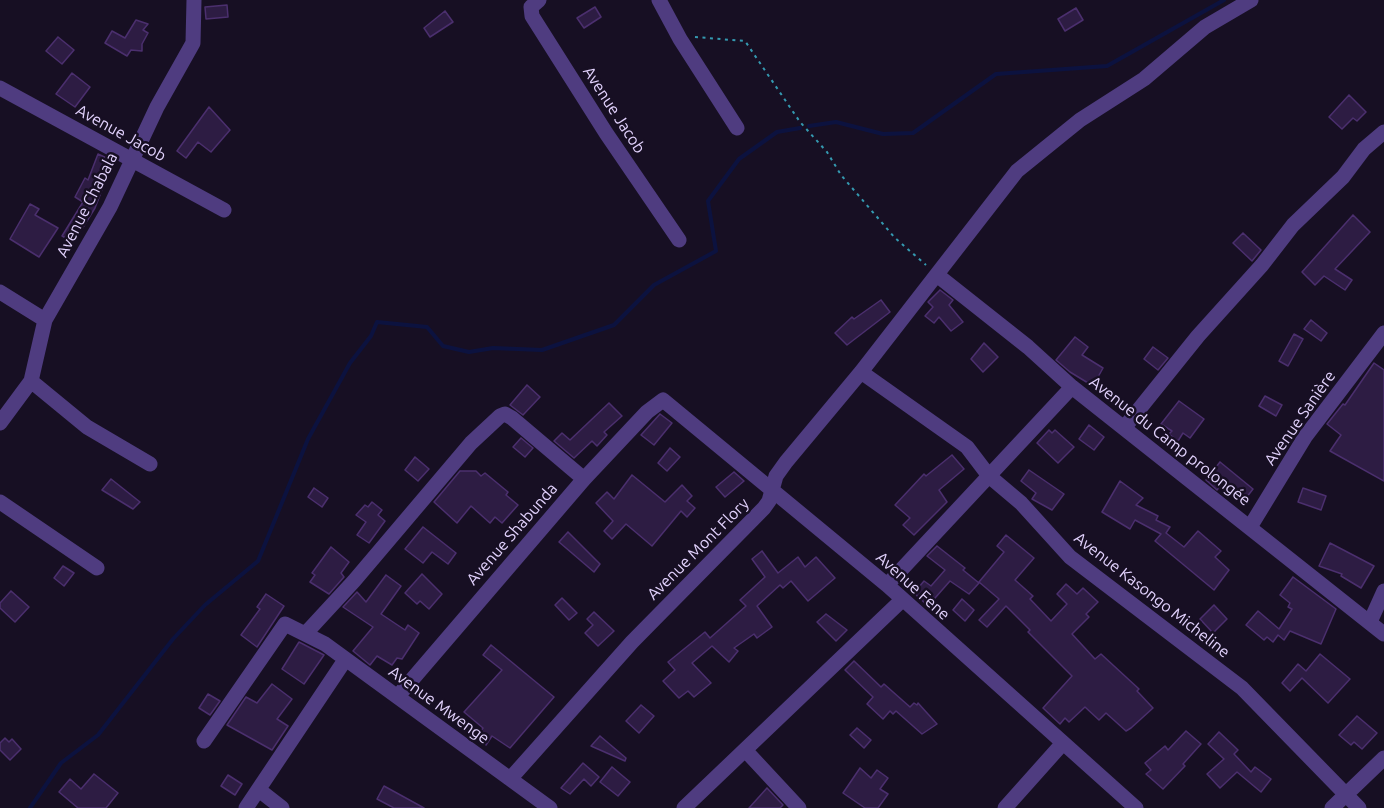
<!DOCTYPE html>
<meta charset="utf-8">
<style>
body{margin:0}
canvas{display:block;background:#170f23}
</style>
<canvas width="1384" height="808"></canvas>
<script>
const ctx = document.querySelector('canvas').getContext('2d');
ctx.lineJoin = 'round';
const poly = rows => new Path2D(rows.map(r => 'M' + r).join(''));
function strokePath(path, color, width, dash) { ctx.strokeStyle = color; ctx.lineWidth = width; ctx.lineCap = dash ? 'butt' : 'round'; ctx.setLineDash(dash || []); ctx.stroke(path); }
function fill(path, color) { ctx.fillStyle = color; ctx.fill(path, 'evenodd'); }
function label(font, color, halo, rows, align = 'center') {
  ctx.font = font + ' Ubuntu,sans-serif'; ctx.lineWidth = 5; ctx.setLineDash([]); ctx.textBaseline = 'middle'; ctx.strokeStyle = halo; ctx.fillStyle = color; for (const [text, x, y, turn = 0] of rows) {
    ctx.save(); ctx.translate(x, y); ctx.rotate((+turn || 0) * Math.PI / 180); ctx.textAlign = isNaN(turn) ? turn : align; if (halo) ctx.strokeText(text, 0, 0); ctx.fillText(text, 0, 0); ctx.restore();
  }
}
const stream = poly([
 [809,126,836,122,883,134,913,133,996,74,1107,66,1224,0],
 [30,808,61,763,98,735,173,639,205,605,258,561,308,439,350,363,371,336,377,322,427,327,443,346,469,352,493,348,542,350,614,325,654,285,716,251,708,201,739,159,777,132,800,128]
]);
const building = poly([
 [227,5,228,17,206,19,205,7,227,5],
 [595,7,601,17,584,28,577,18,595,7],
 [1076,8,1083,20,1065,31,1058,19,1076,8],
 [445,11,453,22,430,37,424,28,445,11],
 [136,20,148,24,143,30,148,33,142,44,142,51,131,50,127,56,105,43,112,31,125,38,136,20],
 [58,37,74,50,62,64,46,51,58,37],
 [72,73,90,87,75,107,56,94,72,73],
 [1349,95,1366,112,1357,121,1353,118,1342,129,1329,117,1349,95],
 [209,107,230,130,211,152,198,142,186,158,177,151,209,107],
 [98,154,113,161,95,208,82,229,78,227,72,241,62,236,83,202,75,197,85,178,88,180,98,154],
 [30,204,39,209,35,215,58,228,39,257,10,239,30,204],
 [1353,215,1370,232,1335,269,1352,280,1345,290,1324,276,1315,285,1302,272,1353,215],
 [1243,233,1261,250,1252,261,1233,243,1243,233],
 [940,290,953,300,949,305,963,322,951,331,939,317,934,323,925,316,933,307,928,302,940,290],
 [881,300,890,312,847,345,835,333,852,317,854,319,881,300],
 [1311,320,1327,333,1321,341,1304,329,1311,320],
 [1294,334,1303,339,1288,366,1279,361,1294,334],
 [1075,337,1088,347,1082,355,1103,368,1093,386,1070,372,1056,360,1075,337],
 [984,343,998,357,983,372,971,359,984,343],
 [1153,347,1168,358,1158,370,1144,359,1153,347],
 [1374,363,1384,370,1384,481,1330,451,1341,435,1327,424,1343,404,1345,405,1374,363],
 [527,385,540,397,523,415,510,405,527,385],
 [1265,396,1282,405,1276,416,1259,406,1265,396],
 [1179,401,1204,419,1190,438,1183,433,1178,441,1169,434,1172,431,1161,424,1179,401],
 [609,403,622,416,604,432,607,435,597,446,592,441,574,458,554,441,562,433,570,440,609,403],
 [660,414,672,423,654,445,641,435,660,414],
 [1089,425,1104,437,1094,450,1079,439,1089,425],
 [1049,430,1052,433,1055,430,1074,447,1058,463,1037,443,1049,430],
 [521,438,533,448,525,457,513,447,521,438],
 [670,448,680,457,667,471,658,463,670,448],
 [952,455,964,469,939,490,947,502,914,535,903,525,910,518,895,505,924,474,926,476,952,455],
 [415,457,429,469,418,481,405,470,415,457],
 [1220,462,1253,489,1243,502,1221,485,1217,490,1206,480,1220,462],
 [1029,470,1064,494,1052,510,1032,499,1036,493,1021,481,1029,470],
 [460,471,476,471,481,476,485,473,508,492,506,495,518,505,502,523,495,517,490,523,471,506,457,523,434,502,460,471],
 [734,472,744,481,725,497,716,487,734,472],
 [632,475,665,502,682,485,692,496,687,501,695,508,687,517,681,511,652,546,626,524,612,539,604,531,613,521,596,503,607,492,614,499,632,475],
 [111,479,140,502,133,509,102,490,111,479],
 [1120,481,1143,498,1136,505,1158,516,1156,520,1170,527,1166,533,1184,547,1198,531,1221,551,1215,557,1229,570,1214,590,1155,541,1161,534,1135,520,1130,529,1102,512,1120,481],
 [314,488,328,498,322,507,308,497,314,488],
 [1303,488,1326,496,1321,510,1298,502,1303,488],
 [372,502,382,510,378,515,385,521,369,543,357,535,366,522,356,515,365,505,368,507,372,502],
 [423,527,456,553,448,564,432,552,423,563,405,549,423,527],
 [568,532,600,564,594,572,559,542,568,532],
 [1006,535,1034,558,1015,580,1033,596,1030,599,1051,621,1067,604,1057,594,1066,584,1077,594,1083,588,1098,602,1086,614,1089,617,1072,634,1095,659,1101,654,1139,689,1137,691,1153,708,1131,728,1126,731,1106,713,1099,720,1085,707,1069,722,1065,718,1060,724,1043,708,1072,676,1028,632,1030,630,1006,606,987,627,979,620,999,599,979,582,1004,552,997,546,1006,535],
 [1330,543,1374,566,1361,588,1341,576,1342,574,1319,566,1330,543],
 [937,546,965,568,963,570,979,583,969,594,950,581,928,606,914,593,924,581,931,586,945,570,927,556,937,546],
 [331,547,349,562,341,573,344,577,329,594,310,582,315,575,312,573,331,547],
 [762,551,778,573,798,557,805,567,816,557,835,578,808,601,791,581,783,588,780,585,757,606,772,627,757,638,754,634,734,648,738,651,729,662,712,646,692,663,711,683,694,697,688,691,679,698,663,681,675,670,668,662,705,632,710,638,746,606,740,600,765,577,752,559,762,551],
 [63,566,74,573,64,586,54,578,63,566],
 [422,574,442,594,429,609,420,601,417,604,405,593,422,574],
 [386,575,401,586,381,614,405,630,408,625,419,633,402,659,397,658,392,665,377,656,370,665,353,651,373,627,343,607,357,592,366,602,386,575],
 [1293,577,1336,609,1321,644,1290,631,1284,640,1278,635,1273,642,1267,637,1264,640,1246,625,1258,611,1279,629,1292,609,1288,607,1290,603,1280,595,1293,577],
 [11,591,29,607,15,622,0,608,0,603,11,591],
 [266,594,284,606,257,647,241,635,260,609,257,607,266,594],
 [562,598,577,613,569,620,555,605,562,598],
 [962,599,974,610,965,621,953,610,962,599],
 [1214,605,1227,619,1213,633,1200,619,1214,605],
 [594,612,614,631,598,646,585,633,593,625,587,619,594,612],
 [826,614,847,630,836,641,817,622,826,614],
 [299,642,324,655,304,684,282,669,299,642],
 [491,645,554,697,510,748,492,736,486,745,476,738,483,728,464,712,502,670,483,655,491,645],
 [1320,654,1350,679,1328,703,1302,678,1290,691,1282,683,1298,664,1306,671,1320,654],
 [854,661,881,687,884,684,910,707,914,703,917,705,918,703,937,724,922,734,896,711,893,714,890,711,883,719,867,704,873,697,845,670,854,661],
 [272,684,292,699,277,719,288,726,272,750,227,725,246,697,257,703,272,684],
 [208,694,220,701,210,715,199,708,208,694],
 [641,705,654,716,639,733,626,721,641,705],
 [1357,716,1377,733,1362,749,1354,742,1351,745,1339,735,1357,716],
 [857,728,871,740,864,748,850,735,857,728],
 [1186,731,1201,744,1183,764,1185,766,1163,789,1146,774,1151,770,1145,763,1165,746,1168,750,1186,731],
 [1219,732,1238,750,1234,754,1251,772,1255,767,1271,779,1261,792,1237,772,1220,788,1207,774,1224,759,1208,744,1219,732],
 [600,736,626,758,625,761,591,746,600,736],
 [5,738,9,742,12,739,21,749,10,760,0,750,0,743,5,738],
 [583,763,599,777,591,786,584,779,570,794,561,788,583,763],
 [612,767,630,782,618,796,600,782,612,767],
 [860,768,871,778,877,770,888,778,880,789,888,794,878,808,865,808,843,793,860,768],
 [94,774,118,793,106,808,78,808,59,792,70,779,81,789,94,774],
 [228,775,242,784,235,795,221,786,228,775],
 [384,786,424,808,394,808,377,799,384,786],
 [767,788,783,805,780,808,749,808,767,788]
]);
const path = poly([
 [695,37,745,41,800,122,827,152,841,175,895,238,926,265]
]);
const minor = poly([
 [539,0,531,7,532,16,606,133,679,240],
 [659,0,680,39,737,128],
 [0,88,224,210],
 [937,275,1028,347,1072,387,1384,634],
 [0,292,45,320],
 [861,372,967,447,989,476,1021,503,1070,557,1242,688,1359,808],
 [31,381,87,427,150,464],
 [0,423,31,381,45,320,110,207,157,107,193,43,194,0],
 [1124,428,1198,336,1262,265,1293,225,1343,177,1364,149,1384,132],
 [0,502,97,568],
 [1250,527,1305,437,1384,333],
 [887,585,1072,387],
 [1370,622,1384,591],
 [306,633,354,581,471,443,500,416,505,414,512,418,584,479],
 [398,696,584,479,647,412,663,400,887,585,1136,808],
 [204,741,285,624,325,644,550,808],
 [746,751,799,808],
 [510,779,632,642,764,508,769,501,776,476,786,462,861,372,1017,171,1080,120,1144,79,1205,27,1251,0],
 [259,790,282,808],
 [246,808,345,660],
 [684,808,902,600],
 [1005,808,1063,743],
 [1332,808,1384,758]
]);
const streetNames = [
 ["Avenue Jacob",614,110,57],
 ["Avenue Jacob",121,133,29],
 ["Avenue Chabala",87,205,-63],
 ["Avenue Sanière",1300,418,-55],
 ["Avenue du Camp prolongée",1170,441,38],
 ["Avenue Shabunda",512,534,-49],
 ["Avenue Mont Flory",698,549,-45],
 ["Avenue Fene",913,586,42],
 ["Avenue Kasongo Micheline",1152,595,38],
 ["Avenue Mwenge",439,705,36]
];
strokePath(stream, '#0c123f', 4);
fill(building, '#2d1c43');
strokePath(building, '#4b2f6e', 1.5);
strokePath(path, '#3499b0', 2, [3, 4.5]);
strokePath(minor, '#4f3c80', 15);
label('16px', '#e2d2fd', '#170f23', streetNames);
</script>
